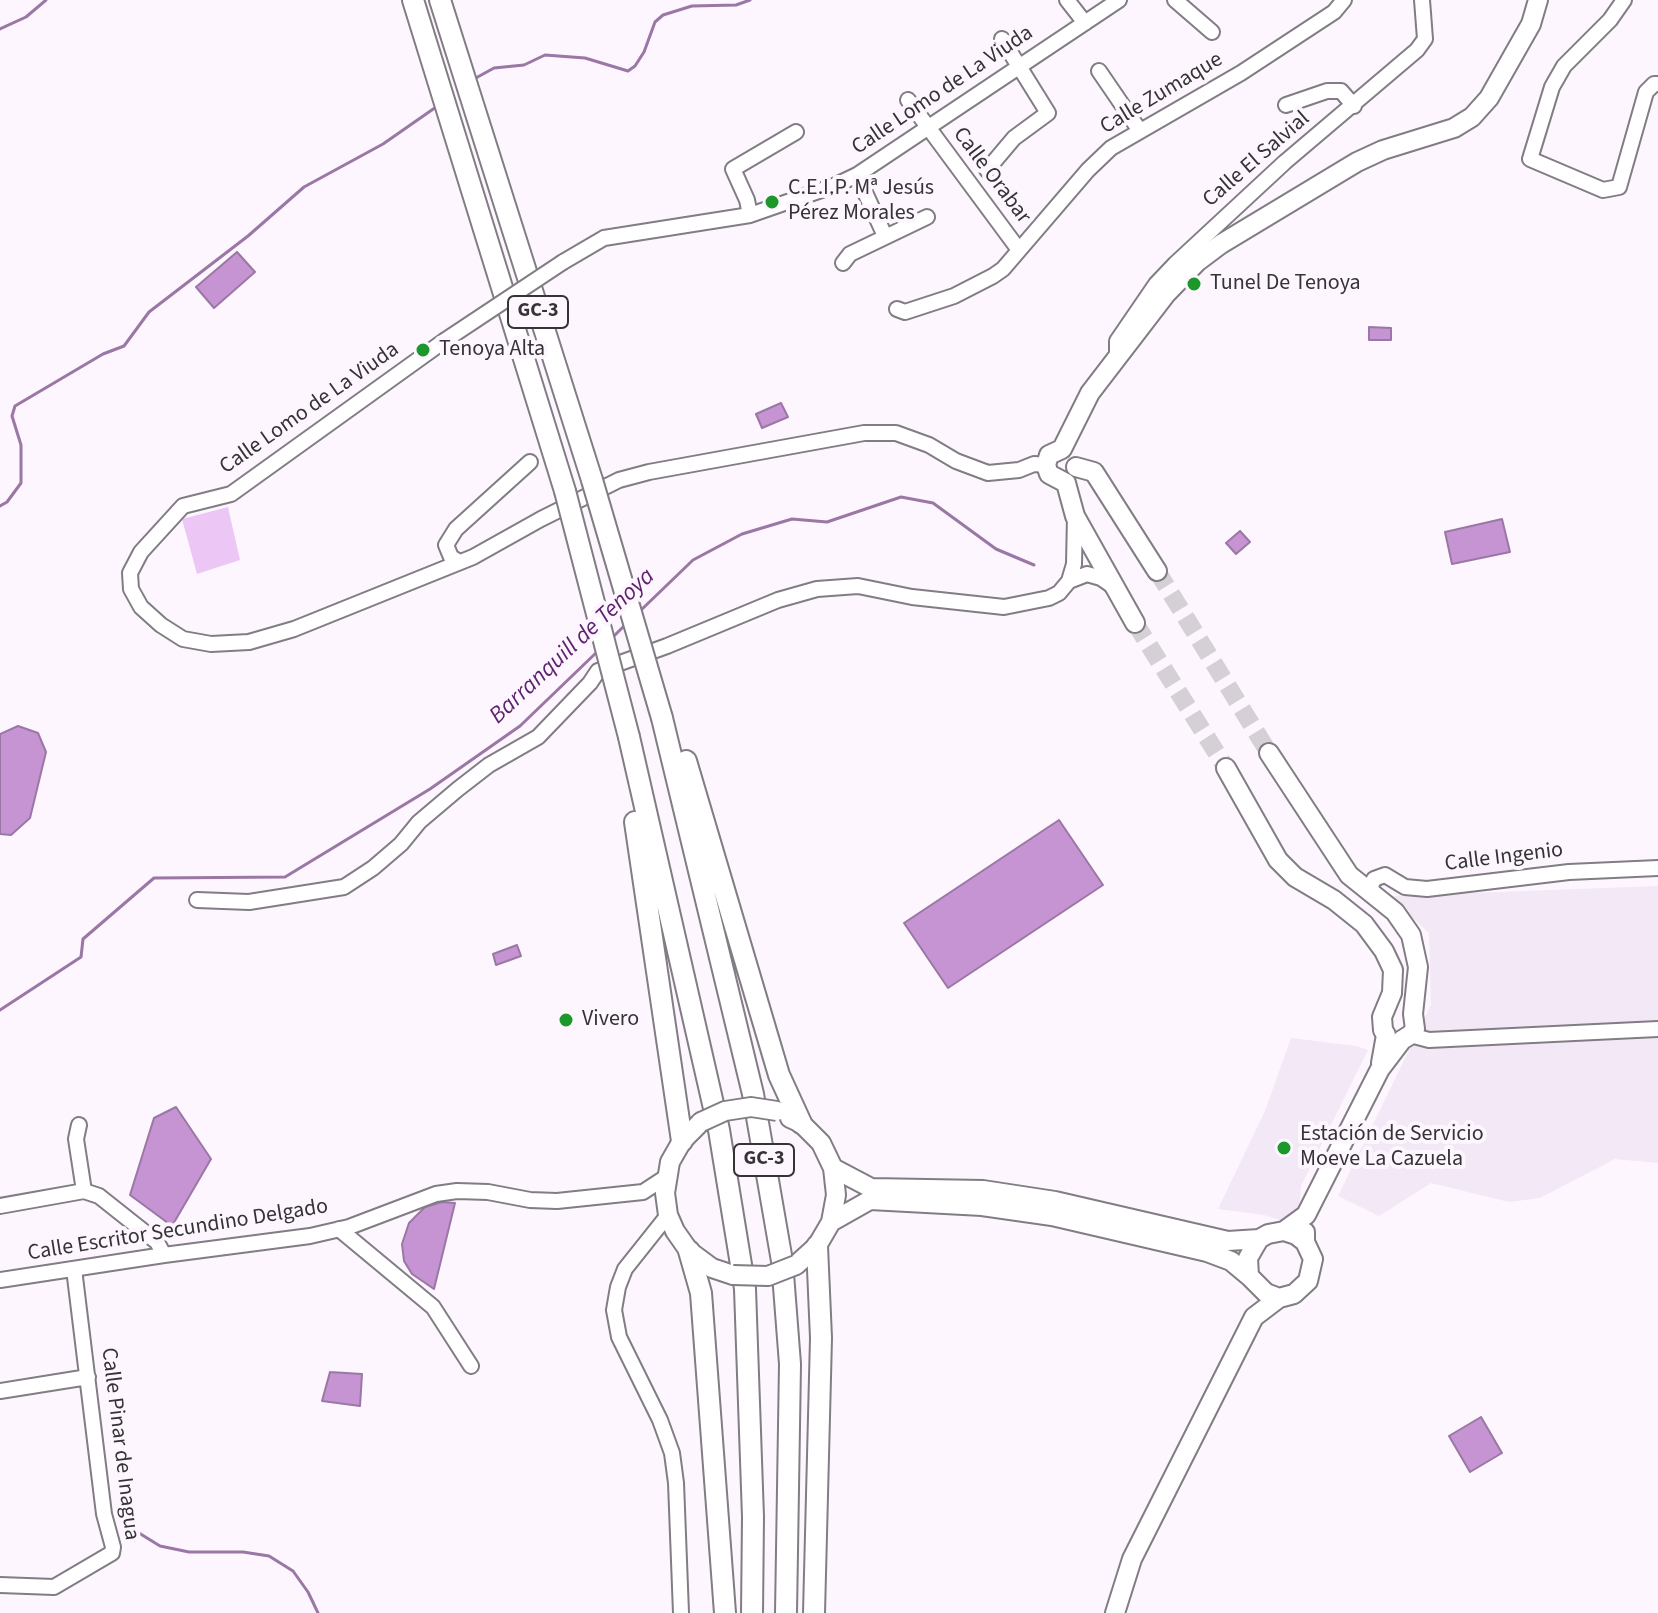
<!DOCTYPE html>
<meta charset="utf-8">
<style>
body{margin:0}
canvas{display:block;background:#fdf6fe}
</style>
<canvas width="1658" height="1613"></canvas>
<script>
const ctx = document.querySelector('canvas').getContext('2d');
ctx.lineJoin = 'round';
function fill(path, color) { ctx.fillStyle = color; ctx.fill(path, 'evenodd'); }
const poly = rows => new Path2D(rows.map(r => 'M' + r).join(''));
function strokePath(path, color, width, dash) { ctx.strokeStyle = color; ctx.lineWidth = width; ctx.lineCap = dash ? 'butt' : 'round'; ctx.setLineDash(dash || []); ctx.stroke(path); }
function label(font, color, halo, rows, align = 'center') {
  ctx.font = font + ' "Source Sans 3",sans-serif'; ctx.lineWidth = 8; ctx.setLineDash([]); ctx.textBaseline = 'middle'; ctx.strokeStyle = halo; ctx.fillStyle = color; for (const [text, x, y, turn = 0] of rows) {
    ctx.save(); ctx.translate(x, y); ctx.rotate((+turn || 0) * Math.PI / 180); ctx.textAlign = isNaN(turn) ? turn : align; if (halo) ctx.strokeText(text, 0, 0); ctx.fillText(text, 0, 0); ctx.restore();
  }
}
const built = poly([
 [1658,886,1658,1163,1615,1159,1540,1198,1509,1202,1431,1183,1379,1216,1338,1196,1431,1005,1429,933,1389,896],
 [1291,1038,1356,1046,1368,1050,1301,1186,1299,1210,1283,1221,1264,1215,1218,1209,1265,1111]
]);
const green = poly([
 [228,507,240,560,197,574,182,519]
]);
const water = poly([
 [237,252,255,272,214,308,196,287,237,252],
 [1369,327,1391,328,1391,340,1369,340,1369,327],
 [781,403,788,417,762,428,756,414,781,403],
 [1502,519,1510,552,1452,564,1445,532,1502,519],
 [1240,531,1250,542,1236,554,1226,543,1240,531],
 [18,726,38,733,46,752,30,818,11,835,0,834,0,734,18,726],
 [1059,820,1103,885,948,988,904,923,1059,820],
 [517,945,521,956,496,965,493,954,517,945],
 [176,1107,211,1159,172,1226,130,1195,154,1118,176,1107],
 [442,1202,455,1203,434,1289,412,1274,404,1261,402,1244,409,1223,425,1207,442,1202],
 [330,1372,362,1374,360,1406,322,1401,330,1372],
 [1481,1417,1502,1453,1470,1472,1449,1436,1481,1417]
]);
const stream = poly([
 [0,29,26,17,46,0],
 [474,79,494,68,524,65,545,55,585,58,628,71,635,66,644,52,655,22,663,15,692,6,736,5,750,0],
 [0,506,7,502,21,483,21,445,12,416,15,406,103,354,124,346,149,312,248,236,304,187,383,144,439,105],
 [639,612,693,560,742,534,792,519,827,522,901,497,933,503,996,549,1034,565],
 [613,637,627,623],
 [0,1010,81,957,83,939,154,878,285,877,430,789,520,726,598,651],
 [126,1525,160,1546,189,1552,243,1552,269,1556,293,1571,308,1592,318,1613]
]);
const majorTunnel = poly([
 [1157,571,1269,753],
 [1135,623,1226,768]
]);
const minor = poly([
 [1067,0,1085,23],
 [1175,0,1212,32],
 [1624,0,1610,20,1564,66,1552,87,1530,159,1603,190,1619,187,1646,92,1654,84,1658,84],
 [1099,71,1140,131],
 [908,100,1019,250],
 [1286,105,1327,91,1341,91,1354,106],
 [987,170,1014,138,1048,113,1002,39],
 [857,175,885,236],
 [750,215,747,200,733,169,796,132],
 [563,262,604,238,750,215,836,185,857,175,1119,0],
 [843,263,850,254,927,217],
 [897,309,905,312,954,296,993,276,1003,269,1088,170,1111,148,1241,73,1334,12,1344,0],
 [444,341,231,494,183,506,141,552,130,573,131,589,141,607,161,625,183,639,211,644,249,642,294,629,473,557,541,519,619,480,649,472,864,433,896,433,929,445,956,461,988,473,1019,470,1034,464,1046,465],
 [1117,360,1117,341,1156,284,1175,264,1285,162,1417,50,1425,39,1422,0],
 [1075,516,1074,564,1069,581,1087,574,1101,578,1114,587],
 [458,561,451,557,446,545,456,529,530,462],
 [1369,891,1374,879,1385,875,1405,887,1427,889,1569,872,1658,868],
 [197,900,249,902,344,887,373,868,401,844,419,822,458,789,489,765,538,737,590,683,598,671,667,646,778,600,817,589,858,586,912,597,1004,607,1049,598,1059,593,1069,581],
 [1410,1035,1429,1040,1658,1029],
 [79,1125,76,1139,84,1191],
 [0,1206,84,1191,99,1196,157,1242,164,1255],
 [668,1215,625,1269,618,1287,614,1310,619,1337,660,1420,672,1453,676,1483,681,1613],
 [339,1229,433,1307,471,1366],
 [0,1280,164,1255,310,1236,349,1227,436,1194,457,1191,488,1192,530,1200,557,1201,643,1192,666,1177],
 [0,1391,88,1377],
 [0,1585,54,1587,112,1553,113,1547,104,1514,74,1269]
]);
const major = poly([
 [1076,467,1094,472,1157,571],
 [1066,483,1049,474,1046,465,1049,455,1062,449,1090,393,1166,294,1197,262,1221,244,1357,162,1383,150,1454,128,1472,117,1489,98,1531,24,1538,0],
 [1066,483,1075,516,1135,623],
 [1269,753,1349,875,1395,912,1411,935,1418,967,1413,1014,1415,1029,1410,1035,1402,1040,1380,1069,1306,1215,1284,1231],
 [1226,768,1278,860,1295,877,1334,900,1364,924,1384,951,1393,970,1392,993,1382,1017,1383,1030,1386,1035,1381,1063],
 [790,1118,801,1123,821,1143,833,1168,836,1195,831,1222,817,1246,796,1265],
 [701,1122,682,1141,670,1162,665,1193,668,1215,675,1231,689,1251,712,1268,733,1275],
 [833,1168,871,1188,983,1190,1055,1201,1228,1241,1259,1239,1268,1234,1284,1231,1296,1235,1305,1242],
 [831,1222,870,1200,982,1206,1052,1216,1207,1252,1231,1261,1249,1276],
 [1259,1239,1248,1258,1249,1276,1266,1293,1279,1298],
 [1115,1613,1132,1559,1254,1317,1279,1298,1294,1294,1308,1281,1313,1259,1305,1242,1305,1232]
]);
const highway = poly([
 [413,0,565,491],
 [440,0,592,480],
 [662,718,753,1094,782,1261,790,1364,786,1613],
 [629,737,719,1130,745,1289,753,1517,752,1613],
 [686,761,779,1075,801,1123],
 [635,822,682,1141],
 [689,1251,701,1293,725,1613],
 [814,1613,821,1338,817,1246]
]);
const minorBridge = poly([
 [444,341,563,262]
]);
const majorBridge = poly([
 [701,1122,725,1111,751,1107,777,1111],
 [733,1275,768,1276,796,1265]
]);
const highwayBridge = poly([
 [592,480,662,718],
 [565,491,629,737]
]);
const markers = [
 [772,202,8,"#1c982b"],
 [1194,284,8,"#1c982b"],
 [423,350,8,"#1c982b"],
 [566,1020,8,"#1c982b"],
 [1284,1148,8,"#1c982b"]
];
const shields = [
 [538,312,60],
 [764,1160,60]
];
const shieldNames = [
 ["GC-3",538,312],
 ["GC-3",764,1160]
];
const streetNames = [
 ["Calle Lomo de La Viuda",943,91,-34],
 ["Calle Zumaque",1162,94,-31],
 ["Calle El Salvial",1257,160,-41],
 ["Calle Orabar",991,176,53],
 ["Calle Lomo de La Viuda",310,409,-35],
 ["Calle Ingenio",1504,858,-7],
 ["Calle Escritor Secundino Delgado",178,1231,-9],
 ["Calle Pinar de Inagua",119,1444,83]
];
const poiNames = [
 ["C.E.I.P. Mª Jesús",788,189],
 ["Pérez Morales",788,214],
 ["Tunel De Tenoya",1210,284],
 ["Tenoya Alta",439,350],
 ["Vivero",582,1020],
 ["Estación de Servicio",1300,1135],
 ["Moeve La Cazuela",1300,1160]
];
const waterNames = [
 ["Barranquill de Tenoya",573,647,-43]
];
fill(built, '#f3e8f6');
fill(green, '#ecc7f6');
fill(water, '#c694d3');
strokePath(water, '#9a77a4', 2);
strokePath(stream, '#9a77a4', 3);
strokePath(majorTunnel, '#d5cfd6', 18, [18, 9]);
strokePath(minor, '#827c84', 18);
strokePath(major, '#827c84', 22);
strokePath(highway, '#827c84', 24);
strokePath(minor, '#fff', 14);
strokePath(major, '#fff', 18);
strokePath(highway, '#fff', 20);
strokePath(minorBridge, '#827c84', 18, []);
strokePath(majorBridge, '#827c84', 22, []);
strokePath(highwayBridge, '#827c84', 24, []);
strokePath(minorBridge, '#fff', 14);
strokePath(majorBridge, '#fff', 18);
strokePath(highwayBridge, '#fff', 20);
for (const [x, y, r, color] of markers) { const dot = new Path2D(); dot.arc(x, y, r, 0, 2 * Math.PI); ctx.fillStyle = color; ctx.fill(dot); strokePath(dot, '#fdf6fe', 3); }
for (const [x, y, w] of shields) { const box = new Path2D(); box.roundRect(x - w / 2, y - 16, w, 32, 6); ctx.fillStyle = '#fdf6fe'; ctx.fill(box); strokePath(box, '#353336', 2); }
label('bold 20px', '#353336', null, shieldNames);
label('22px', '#353336', '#fdf6fe', streetNames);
label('22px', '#353336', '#fdf6fe', poiNames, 'left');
label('italic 24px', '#5f226e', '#fdf6fe', waterNames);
</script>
